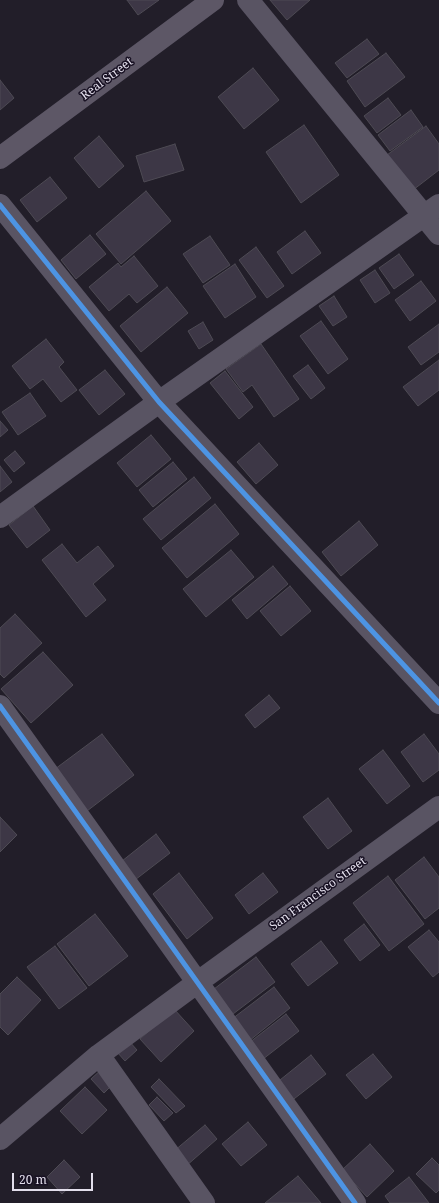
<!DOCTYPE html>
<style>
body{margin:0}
#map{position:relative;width:439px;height:1203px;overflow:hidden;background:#221e29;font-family:"Noto Serif",serif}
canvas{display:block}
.scale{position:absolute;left:12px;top:1173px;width:81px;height:18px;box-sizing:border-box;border:2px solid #e3dfec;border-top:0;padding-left:5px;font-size:12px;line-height:14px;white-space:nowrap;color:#e3dfec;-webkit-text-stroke:3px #181123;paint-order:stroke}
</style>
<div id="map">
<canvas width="439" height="1203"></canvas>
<div class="scale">20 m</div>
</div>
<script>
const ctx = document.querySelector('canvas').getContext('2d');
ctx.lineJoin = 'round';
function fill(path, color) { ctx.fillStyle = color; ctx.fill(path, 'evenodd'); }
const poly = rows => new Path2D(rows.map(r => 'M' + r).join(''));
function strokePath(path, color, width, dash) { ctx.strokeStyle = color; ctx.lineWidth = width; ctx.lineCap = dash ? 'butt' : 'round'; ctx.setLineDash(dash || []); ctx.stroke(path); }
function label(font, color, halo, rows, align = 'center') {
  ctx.font = font + ' "Noto Serif",serif'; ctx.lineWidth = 3; ctx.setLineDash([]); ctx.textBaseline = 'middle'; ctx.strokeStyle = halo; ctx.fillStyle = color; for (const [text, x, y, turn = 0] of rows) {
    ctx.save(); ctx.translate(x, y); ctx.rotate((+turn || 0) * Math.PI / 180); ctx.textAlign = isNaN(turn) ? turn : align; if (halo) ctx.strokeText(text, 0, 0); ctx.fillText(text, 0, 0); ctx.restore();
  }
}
const building = poly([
 [127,0,159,0,138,15,127,0],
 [270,0,310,0,287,20,270,0],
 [367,39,379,54,347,78,335,63,367,39],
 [386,53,405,77,365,107,347,81,386,53],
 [253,68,279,100,244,129,218,97,253,68],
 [0,80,14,98,0,110,0,80],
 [388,98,401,115,377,133,364,116,388,98],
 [411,110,423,127,390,151,378,135,411,110],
 [304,125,339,175,301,203,266,152,304,125],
 [426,126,439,144,439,170,413,190,387,155,426,126],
 [99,136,124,166,99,188,74,158,99,136],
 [175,144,184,170,144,182,136,156,175,144],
 [50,177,67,198,37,222,20,200,50,177],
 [146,191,171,221,121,264,96,234,146,191],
 [305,231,321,253,292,274,277,252,305,231],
 [90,235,106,254,76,279,61,260,90,235],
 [210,236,230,265,203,283,183,254,210,236],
 [256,247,284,286,267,298,239,260,256,247],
 [399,254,414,275,394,289,379,268,399,254],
 [134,256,158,286,137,303,129,294,109,311,89,287,118,263,121,267,134,256],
 [235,264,256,297,225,318,203,286,235,264],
 [375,270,390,293,375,303,360,280,375,270],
 [421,281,436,301,410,321,395,300,421,281],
 [167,287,188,313,141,352,120,326,167,287],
 [334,296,347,317,333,326,319,306,334,296],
 [321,321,348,359,328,374,300,336,321,321],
 [203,322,213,340,199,349,188,331,203,322],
 [439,324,439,352,421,365,408,347,439,324],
 [46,339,64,362,59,367,77,390,61,402,43,379,30,389,12,366,46,339],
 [261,344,299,399,274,417,252,385,243,392,226,369,261,344],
 [439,360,439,390,418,406,403,387,439,360],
 [308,365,325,388,311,399,293,376,308,365],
 [105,370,125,394,99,415,79,390,105,370],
 [225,371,253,407,239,419,210,383,225,371],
 [30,393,46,416,18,435,2,412,30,393],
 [0,421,8,430,0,437,0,421],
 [151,435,171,459,137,487,117,463,151,435],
 [259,443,278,465,256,484,237,462,259,443],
 [15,451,25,463,14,472,4,460,15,451],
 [173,462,187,479,153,507,139,490,173,462],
 [0,466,12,482,0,492,0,466],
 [194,477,211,498,161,540,143,519,194,477],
 [215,504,239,534,187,578,162,548,215,504],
 [33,506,50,530,27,548,9,525,33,506],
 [359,521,378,545,341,576,322,552,359,521],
 [62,544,77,563,98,546,114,566,93,584,106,600,86,617,42,560,62,544],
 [231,550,254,577,206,617,183,589,231,550],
 [273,566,288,584,247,619,232,600,273,566],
 [290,586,311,611,281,636,260,611,290,586],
 [15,614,42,643,4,678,0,674,0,628,15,614],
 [43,652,73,685,31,723,1,689,43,652],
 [269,695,280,708,255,728,245,715,269,695],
 [102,734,134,775,87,811,55,769,102,734],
 [424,734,439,754,439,770,423,782,401,752,424,734],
 [383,750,410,786,387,804,359,769,383,750],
 [328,798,352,831,328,849,303,817,328,798],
 [0,817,17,835,0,852,0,817],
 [156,834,170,853,131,883,117,865,156,834],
 [424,857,439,877,439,908,425,919,395,880,424,857],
 [179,873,213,918,187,939,153,894,179,873],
 [263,873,278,892,249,914,235,895,263,873],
 [388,876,424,924,389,951,353,903,388,876],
 [95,914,128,956,89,986,57,944,95,914],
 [364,924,380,945,360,961,344,940,364,924],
 [429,930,439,942,439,972,433,977,408,947,429,930],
 [321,941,338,963,308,986,291,964,321,941],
 [55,946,87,988,59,1009,27,967,55,946],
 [256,957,275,982,233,1014,214,989,256,957],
 [17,977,41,1000,8,1035,0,1027,0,994,17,977],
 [274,987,290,1008,249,1041,232,1019,274,987],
 [174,1009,194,1031,161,1062,140,1039,174,1009],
 [286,1014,299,1031,258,1063,245,1046,286,1014],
 [129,1041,137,1050,125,1061,117,1052,129,1041],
 [373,1054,392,1077,366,1099,346,1075,373,1054],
 [311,1055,326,1074,290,1102,275,1084,311,1055],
 [103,1068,116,1081,104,1093,91,1079,103,1068],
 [159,1079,185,1106,176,1113,151,1087,159,1079],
 [85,1087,107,1110,82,1134,60,1111,85,1087],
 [157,1097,173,1113,164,1121,149,1105,157,1097],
 [248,1122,267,1145,241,1166,222,1144,248,1122],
 [205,1125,217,1139,186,1166,174,1151,205,1125],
 [370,1144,394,1171,367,1197,342,1170,370,1144],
 [432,1158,439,1165,439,1190,436,1193,416,1174,432,1158],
 [64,1160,80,1177,62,1194,47,1177,64,1160],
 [298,1176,321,1203,265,1203,298,1176],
 [409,1177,429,1203,390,1203,385,1196,409,1177]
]);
const street = poly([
 [248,0,439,234],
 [0,205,159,402,439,703],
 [0,517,159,402,439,205],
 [0,706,355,1203],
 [99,1055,204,1203],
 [0,1139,99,1055,198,982,439,807]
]);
const secondary = poly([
 [0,158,213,0]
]);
const cycleway = poly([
 [0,205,159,402,439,703],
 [0,706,355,1203]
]);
const streetNames = [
 ["Real Street",107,79,-37],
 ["San Francisco Street",318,894,-36]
];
fill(building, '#3d3746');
strokePath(building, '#4e4b54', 1);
strokePath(street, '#595463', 22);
strokePath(secondary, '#5d5766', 22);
strokePath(cycleway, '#4d94e3', 5);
label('12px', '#e3dfec', '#181123', streetNames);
</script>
